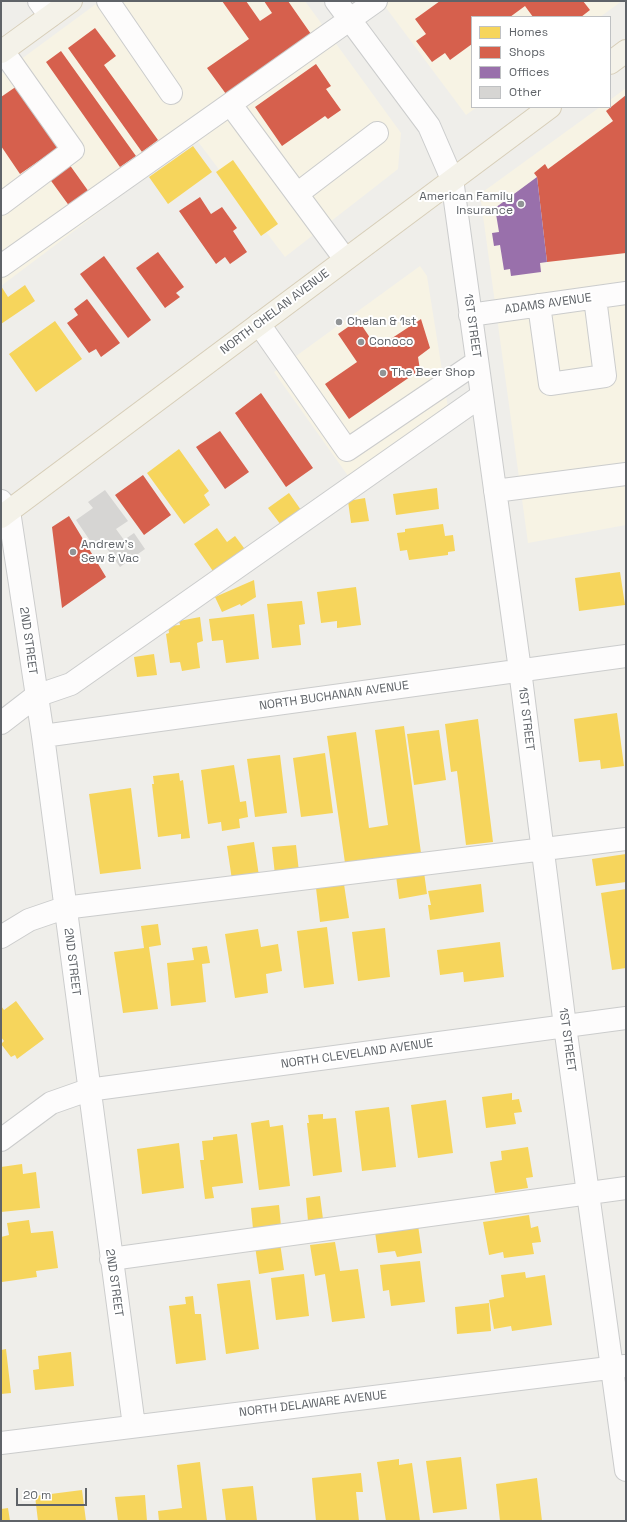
<!DOCTYPE html>
<style>
body{margin:0}
#map{position:relative;width:627px;height:1522px;overflow:hidden;background:#efeeea;font-family:"Space Grotesk",sans-serif}
canvas{display:block}
.frame{position:absolute;inset:0;border:2px solid #5f6368;pointer-events:none}
.legend{position:absolute;left:471px;top:16px;width:140px;height:92px;box-sizing:border-box;background:#fff;border:1px solid #bfc1c3;margin:0;padding:5px 7px;list-style:none;font-size:12px;color:#5f6368}
.legend li{display:flex;align-items:center;gap:8px;height:20px}
.legend b{width:20px;border:1px solid #bfc1c3}
.scale{position:absolute;left:16px;top:1488px;width:71px;height:18px;box-sizing:border-box;border:2px solid #5f6368;border-top:0;padding-left:5px;font-size:12px;line-height:14px;white-space:nowrap;color:#5f6368;-webkit-text-stroke:3px #fff;paint-order:stroke}
</style>
<div id="map">
<canvas width="627" height="1522"></canvas>
<div class="frame"></div>
<ul class="legend">
<li><b style="height:11px;background:#f6d55c"></b>Homes</li>
<li><b style="height:11px;background:#d6604d"></b>Shops</li>
<li><b style="height:11px;background:#9970ab"></b>Offices</li>
<li><b style="height:11px;background:#d6d5d3"></b>Other</li>
</ul>
<div class="scale">20 m</div>
</div>
<script>
const ctx = document.querySelector('canvas').getContext('2d');
ctx.lineJoin = 'round';
function fill(path, color) { ctx.fillStyle = color; ctx.fill(path, 'evenodd'); }
const poly = rows => new Path2D(rows.map(r => 'M' + r).join(''));
function strokePath(path, color, width, dash) { ctx.strokeStyle = color; ctx.lineWidth = width; ctx.lineCap = dash ? 'butt' : 'round'; ctx.setLineDash(dash || []); ctx.stroke(path); }
function label(font, color, halo, rows, align = 'center') {
  ctx.font = font + ' "Space Grotesk",sans-serif'; ctx.lineWidth = 4; ctx.setLineDash([]); ctx.textBaseline = 'middle'; ctx.strokeStyle = halo; ctx.fillStyle = color; for (const [text, x, y, turn = 0] of rows) {
    ctx.save(); ctx.translate(x, y); ctx.rotate((+turn || 0) * Math.PI / 180); ctx.textAlign = isNaN(turn) ? turn : align; if (halo) ctx.strokeText(text, 0, 0); ctx.fillText(text, 0, 0); ctx.restore();
  }
}
const commercial = poly([
 [100,1,305,1,401,133,398,169,285,257,196,139,1,286,1,74],
 [381,1,622,1,600,17,472,17,472,107,477,107,466,115],
 [626,88,626,525,528,543,480,194,600,107,610,107,610,100],
 [420,266,427,276,448,408,351,480,274,372]
]);
const homes = poly([
 [193,146,212,172,168,204,149,177],
 [233,160,278,224,261,236,216,172],
 [25,285,35,301,1,324,1,286,8,297],
 [55,321,82,359,36,392,9,354],
 [179,449,209,491,204,495,210,505,184,524,147,473],
 [437,488,439,509,396,515,393,494],
 [289,493,301,510,281,525,268,508],
 [365,498,369,521,351,523,348,501],
 [443,524,445,536,453,535,455,551,448,552,448,555,409,560,407,550,400,551,397,533,405,532,405,529],
 [217,528,227,542,235,536,247,552,215,574,194,544],
 [620,572,625,605,579,611,575,578],
 [254,580,256,597,241,606,240,604,222,612,215,597],
 [356,587,361,625,337,628,337,621,321,623,317,592],
 [302,601,305,624,299,625,301,645,272,648,267,604],
 [254,614,259,659,226,663,223,640,212,641,209,619],
 [200,617,203,641,197,643,200,668,182,671,180,662,170,663,166,634,169,633,168,626,180,625,179,621],
 [154,654,157,675,137,677,134,657],
 [617,713,624,766,601,769,600,760,579,762,574,719],
 [478,719,493,842,466,845,457,771,451,772,445,724],
 [404,726,421,853,345,863,327,736,356,732,369,828,388,825,375,730],
 [439,730,446,780,414,785,407,734],
 [325,753,333,813,301,817,293,758],
 [280,755,287,813,255,817,247,759],
 [234,765,240,802,246,801,248,817,239,819,240,828,222,831,221,822,208,824,201,770],
 [179,773,180,781,183,780,190,838,181,839,181,834,158,837,152,784,154,784,153,776],
 [131,788,141,869,100,874,89,794],
 [254,842,259,876,232,880,227,846],
 [296,845,299,872,275,875,272,847],
 [626,854,626,882,596,886,592,859],
 [424,872,427,894,399,899,396,876],
 [344,884,349,918,320,922,316,888],
 [481,884,484,912,430,920,428,905,431,905,428,891],
 [626,889,626,968,612,970,601,893],
 [158,924,161,945,149,947,158,1009,123,1013,114,952,144,948,141,926],
 [327,927,334,984,304,988,297,931],
 [385,928,390,977,358,981,352,932],
 [258,929,261,947,278,944,282,971,266,974,268,993,235,998,225,934],
 [500,942,504,977,464,982,463,972,440,975,437,950],
 [207,946,210,963,202,964,206,1002,171,1006,167,963,194,960,192,948],
 [16,1001,44,1039,17,1059,15,1055,11,1057,1,1044,4,1041,1,1037,1,1006,4,1010],
 [512,1093,512,1100,519,1099,522,1112,514,1113,516,1124,486,1128,482,1097],
 [446,1100,453,1153,418,1158,411,1105],
 [389,1107,396,1167,362,1171,355,1111],
 [323,1114,323,1119,336,1118,342,1172,313,1176,307,1123,309,1123,308,1115],
 [269,1120,270,1127,283,1125,290,1186,259,1190,251,1123],
 [237,1134,243,1183,212,1187,214,1198,205,1199,200,1160,204,1160,202,1141,213,1140,213,1137],
 [179,1143,184,1188,142,1194,137,1149],
 [528,1147,533,1177,526,1178,528,1188,495,1193,490,1162,502,1160,501,1151],
 [22,1164,23,1174,36,1172,40,1208,1,1212,1,1167],
 [320,1196,323,1219,308,1221,306,1198],
 [279,1205,281,1226,253,1229,251,1208],
 [529,1215,531,1228,538,1226,541,1242,532,1243,534,1254,504,1258,503,1252,489,1255,483,1222],
 [29,1220,31,1233,53,1231,58,1268,36,1271,37,1277,2,1282,1,1237,9,1235,7,1223],
 [418,1225,422,1253,397,1257,395,1251,378,1253,375,1232],
 [335,1242,340,1271,358,1269,365,1318,332,1322,325,1274,315,1276,310,1245],
 [280,1243,284,1270,259,1274,255,1246],
 [420,1261,425,1302,391,1306,389,1290,383,1291,380,1265],
 [525,1272,526,1278,545,1275,552,1325,512,1331,511,1326,494,1329,489,1300,504,1297,501,1275],
 [304,1274,309,1316,276,1320,271,1278],
 [250,1280,259,1349,226,1354,217,1284],
 [193,1296,195,1314,201,1314,206,1360,176,1364,169,1306,186,1304,185,1297],
 [489,1303,491,1331,457,1334,455,1307],
 [6,1349,11,1393,1,1394,1,1350],
 [71,1352,74,1386,35,1390,33,1370,39,1369,38,1356],
 [461,1457,467,1509,433,1513,426,1461],
 [399,1459,399,1465,412,1463,420,1521,386,1521,377,1462],
 [200,1462,207,1521,159,1521,158,1511,182,1508,177,1465],
 [361,1473,363,1492,356,1492,359,1521,316,1521,312,1478],
 [537,1478,542,1521,500,1521,496,1484],
 [253,1486,257,1521,226,1521,222,1489],
 [82,1490,86,1521,38,1521,35,1496],
 [145,1495,147,1521,118,1521,115,1497],
 [8,1508,10,1521,1,1521,1,1509]
]);
const shops = poly([
 [222,1,246,1,260,21,272,13,264,1,288,1,311,34,226,94,207,68,249,39],
 [440,1,583,1,590,10,581,17,533,17,525,6,510,17,472,17,472,44,450,60,445,53,432,62,416,41,426,34,415,19],
 [95,28,116,56,104,65,158,140,142,152,68,48],
 [61,51,136,156,120,167,46,62],
 [316,64,331,86,326,89,341,110,328,119,325,116,282,146,255,107],
 [17,86,59,147,20,174,1,146,1,97],
 [626,95,626,253,547,262,537,177,534,173,545,164,548,169,613,121,606,111],
 [69,164,89,192,70,207,49,178],
 [200,197,211,214,222,207,237,228,233,231,247,252,230,264,225,257,216,264,179,211],
 [158,252,184,287,176,293,180,297,165,308,136,268],
 [104,256,151,320,128,338,80,274],
 [87,299,120,343,101,357,96,349,89,353,67,323,78,315,74,309],
 [421,319,430,348,418,357,420,370,349,419,325,384,357,362,338,334,358,320,377,348],
 [261,393,313,468,286,487,235,413],
 [220,431,249,472,225,489,196,447],
 [143,475,171,515,144,535,115,495],
 [69,516,106,577,62,608,52,527]
]);
const offices = poly([
 [537,177,547,262,540,263,541,272,511,276,510,269,504,270,500,245,494,246,492,233,499,232,495,208]
]);
const building = poly([
 [105,490,128,521,116,529,124,540,134,533,145,549,120,567,103,543,95,548,76,520,93,508,88,502]
]);
const minor = poly([
 [39,1,50,16],
 [108,1,171,93],
 [336,1,429,126,452,179,520,670,565,1026,626,1470],
 [231,105,345,259],
 [297,194,377,133],
 [1,204,73,150,3,51],
 [1,266,376,1],
 [539,305,550,384,605,376,595,298],
 [470,315,626,293],
 [259,324,347,450,477,362],
 [495,491,626,474],
 [1,501,9,511,43,736,134,1426],
 [1,723,36,696,71,684,481,396],
 [43,736,626,656],
 [1,937,29,920,64,908,626,839],
 [1,1140,51,1103,88,1090,626,1018],
 [111,1259,626,1188],
 [1,1443,625,1366]
]);
const major = poly([
 [1,52,71,1],
 [610,63,626,51],
 [1,517,550,107]
]);
const markers = [
 [521,204,4,"#919496"],
 [339,322,4,"#919496"],
 [361,342,4,"#919496"],
 [383,373,4,"#919496"],
 [73,552,4,"#919496"]
];
const poiNames = [
 ["American Family",513,197,"right"],
 ["Insurance",513,211,"right"],
 ["Chelan & 1st",347,322],
 ["Conoco",369,342],
 ["The Beer Shop",391,373],
 ["Andrew's",81,545],
 ["Sew & Vac",81,559]
];
const streetNames = [
 ["ADAMS AVENUE",548,304,-8],
 ["NORTH CHELAN AVENUE",275,312,-37],
 ["1ST STREET",472,326,82],
 ["2ND STREET",28,641,82],
 ["NORTH BUCHANAN AVENUE",334,696,-8],
 ["1ST STREET",526,719,83],
 ["2ND STREET",72,962,83],
 ["1ST STREET",567,1040,82],
 ["NORTH CLEVELAND AVENUE",357,1054,-8],
 ["2ND STREET",114,1283,82],
 ["NORTH DELAWARE AVENUE",313,1404,-7]
];
fill(commercial, '#f7f3e4');
fill(homes, '#f6d55c');
fill(shops, '#d6604d');
fill(offices, '#9970ab');
fill(building, '#d6d5d3');
strokePath(minor, '#cbcccc', 24);
strokePath(major, '#d7ceb8', 24);
strokePath(minor, '#fdfcfc', 22);
strokePath(major, '#f4f2e9', 22);
for (const [x, y, r, color] of markers) { const dot = new Path2D(); dot.arc(x, y, r, 0, 2 * Math.PI); ctx.fillStyle = color; ctx.fill(dot); strokePath(dot, '#fff', 1.5); }
label('12px', '#5f6368', '#fff', poiNames, 'left');
label('12px', '#5f6368', '#fff', streetNames);
</script>
